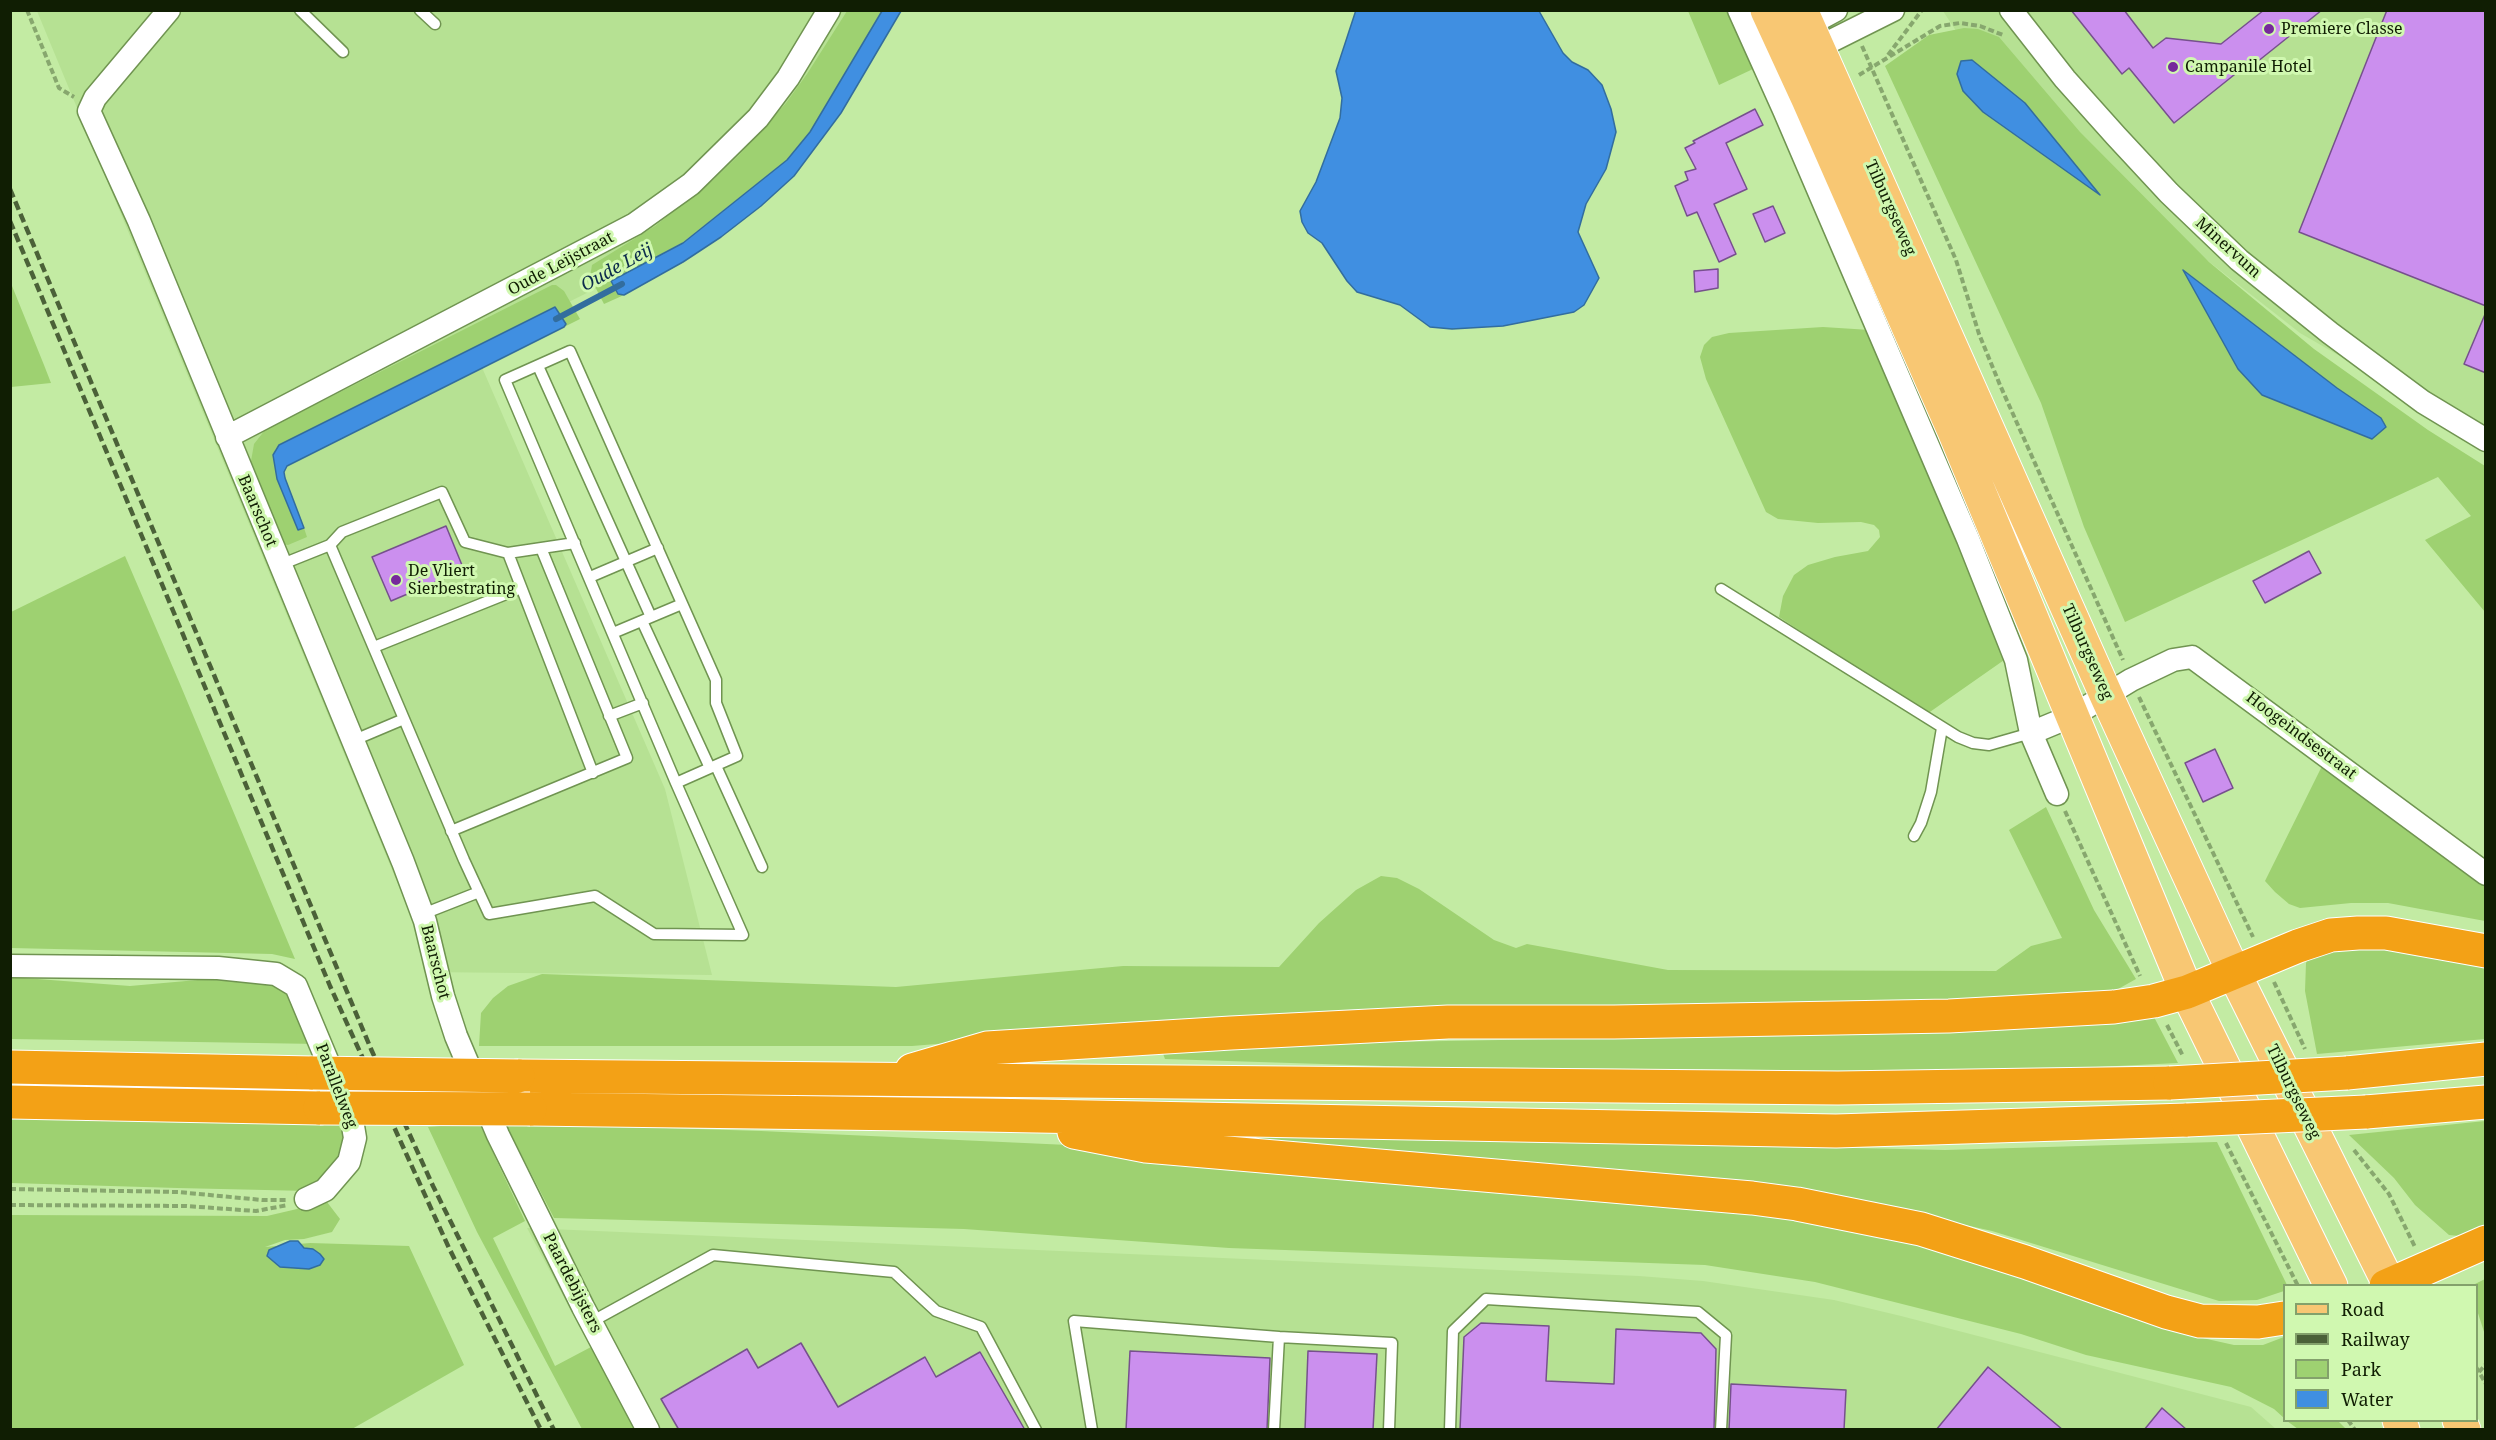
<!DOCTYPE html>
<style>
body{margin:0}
#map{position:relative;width:2496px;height:1440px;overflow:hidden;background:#c3eba3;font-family:"Noto Serif",serif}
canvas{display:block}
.frame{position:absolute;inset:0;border:12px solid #101e03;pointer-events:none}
.legend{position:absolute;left:2283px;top:1284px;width:195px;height:138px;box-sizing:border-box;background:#d0f8b0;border:2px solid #83a16b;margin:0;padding:8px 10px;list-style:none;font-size:18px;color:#101e03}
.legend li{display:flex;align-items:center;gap:12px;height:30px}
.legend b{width:30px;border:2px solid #83a16b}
</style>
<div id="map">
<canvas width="2496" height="1440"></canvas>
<div class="frame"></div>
<ul class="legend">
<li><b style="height:8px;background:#f8c773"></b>Road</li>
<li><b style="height:8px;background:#4b6138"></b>Railway</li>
<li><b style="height:16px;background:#9ed171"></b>Park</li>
<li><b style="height:16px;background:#408fe1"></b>Water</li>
</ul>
</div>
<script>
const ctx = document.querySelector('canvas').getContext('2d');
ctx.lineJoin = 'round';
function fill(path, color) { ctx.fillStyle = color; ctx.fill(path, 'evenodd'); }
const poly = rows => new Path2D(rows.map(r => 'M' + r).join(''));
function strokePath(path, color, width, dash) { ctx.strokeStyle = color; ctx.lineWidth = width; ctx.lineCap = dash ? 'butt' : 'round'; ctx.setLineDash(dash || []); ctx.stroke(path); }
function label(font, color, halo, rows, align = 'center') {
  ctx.font = font + ' "Noto Serif",serif'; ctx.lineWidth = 6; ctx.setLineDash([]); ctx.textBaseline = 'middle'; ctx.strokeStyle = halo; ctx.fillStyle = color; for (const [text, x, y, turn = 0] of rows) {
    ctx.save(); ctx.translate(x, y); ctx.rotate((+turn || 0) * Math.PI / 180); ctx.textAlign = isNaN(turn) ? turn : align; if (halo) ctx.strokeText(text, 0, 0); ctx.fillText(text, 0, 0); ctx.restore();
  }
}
const built = poly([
 [37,11,882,11,810,132,611,281,474,349,665,789,712,975,424,972,417,933,409,911],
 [1943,11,2485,11,2485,440,2300,333,2000,98],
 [527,1228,1639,1276,1703,1281,1834,1300,1901,1316,2251,1407,2276,1429,634,1429]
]);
const green = poly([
 [847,11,882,11,810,132,787,160,682,243,611,281,618,294,624,295,604,304,590,277,592,265,655,226,713,180,739,155,786,103,807,74],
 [1688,11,1728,11,1753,69,1719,85],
 [1964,28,1978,29,1999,37,2080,132,2209,262,2314,349,2428,430,2485,466,2485,612,2425,540,2471,516,2438,477,2125,622,2084,527,2041,403,1885,66,1929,35],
 [1972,60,2025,103,2098,193,1957,74,1961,61],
 [2185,271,2337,388,2381,418,2372,439,2262,395],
 [10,281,44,365,51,383,11,387],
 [552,285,556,285,564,291,580,319,564,327,566,324,555,307,276,448,273,457,278,472,277,479,298,530,304,528,307,537,288,545,283,544,250,467,254,444,265,430],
 [1823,327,1870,330,2007,658,1927,714,1779,617,1783,596,1794,575,1808,565,1835,557,1868,551,1880,537,1879,530,1874,525,1861,522,1818,523,1778,519,1766,512,1706,379,1700,357,1704,345,1712,337,1729,333],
 [125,556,180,684,295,959,272,954,11,948,11,612],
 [2323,764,2485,885,2485,921,2388,903,2351,903,2300,908,2289,904,2275,892,2265,881],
 [2046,807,2094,910,2136,979,2111,993,1035,1036,912,1046,479,1046,481,1013,493,998,508,986,542,974,896,987,1123,966,1279,967,1319,923,1356,890,1381,876,1397,878,1419,889,1494,940,1516,948,1527,944,1668,970,1996,971,2031,946,2062,938,2009,830],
 [2326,945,2485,957,2485,1039,2317,1054,2305,991,2306,963,2310,953],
 [11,977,130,986,231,977,289,978,319,1044,11,1039],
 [2154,1017,2178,1063,1995,1072,1417,1067,1165,1059,1161,1048,1283,1044,1935,1032],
 [11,1119,351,1121,354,1129,337,1158,309,1191,177,1188,11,1183],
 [2485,1121,2485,1230,2460,1236,2449,1235,2415,1205,2394,1178,2349,1135],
 [479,1123,525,1221,493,1238,555,1366,591,1347,634,1429,582,1429,477,1232,428,1127],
 [505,1123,761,1131,1068,1145,1620,1197,1861,1229,1943,1252,2189,1335,2234,1345,2263,1345,2284,1337,2284,1418,2274,1409,2231,1387,2086,1355,2021,1334,1815,1282,1705,1265,1229,1248,964,1229,554,1218],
 [1173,1133,1945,1150,2217,1142,2287,1285,2284,1286,2284,1291,2257,1300,2219,1301,1992,1231,1952,1222],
 [327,1202,340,1219,332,1232,304,1239,285,1240,265,1247,310,1243,409,1246,464,1365,352,1429,11,1430,11,1215,267,1216],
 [2485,1279,2485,1335,2477,1310,2476,1286,2473,1285],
 [2287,1421,2338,1421,2346,1429,2298,1429]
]);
const water = poly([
 [1356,10,1539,11,1563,53,1572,62,1588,70,1602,85,1611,109,1616,132,1606,169,1586,204,1578,232,1599,278,1584,305,1574,312,1503,326,1452,329,1430,327,1400,305,1357,292,1347,281,1322,243,1308,233,1302,222,1300,211,1316,182,1340,118,1342,98,1336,71,1356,10],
 [882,11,901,11,841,113,794,176,761,206,721,237,683,262,624,295,618,294,611,281,683,243,787,160,810,132,882,11],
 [1972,60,2025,103,2100,195,1983,112,1963,91,1957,74,1961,61,1972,60],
 [2183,270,2337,388,2381,418,2386,427,2372,439,2262,395,2238,369,2183,270],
 [555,307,566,324,564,327,287,466,284,472,285,478,304,528,298,530,277,479,273,455,279,445,555,307],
 [290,1241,298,1241,304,1248,313,1249,320,1254,324,1259,320,1265,309,1269,280,1267,267,1256,269,1250,290,1241]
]);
const stream = poly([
 [556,319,622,284]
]);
const building = poly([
 [2071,10,2124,10,2153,48,2166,38,2221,44,2264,10,2322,10,2247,70,2244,67,2174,123,2129,68,2122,74,2071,10],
 [2387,10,2486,10,2486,306,2299,232,2387,10],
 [1755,109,1763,125,1726,143,1747,189,1714,204,1736,254,1719,262,1697,212,1687,216,1675,186,1688,180,1685,172,1696,169,1685,148,1695,143,1693,141,1755,109],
 [1773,206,1785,233,1765,242,1753,214,1773,206],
 [1718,269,1718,288,1695,292,1694,271,1718,269],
 [2486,312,2486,373,2464,364,2486,312],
 [446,526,464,570,391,601,372,557,446,526],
 [2309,551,2321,573,2265,603,2253,581,2309,551],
 [2215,749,2233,788,2203,802,2185,763,2215,749],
 [1481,1323,1549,1326,1546,1381,1614,1384,1616,1329,1701,1333,1716,1349,1714,1430,1460,1430,1464,1337,1481,1323],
 [801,1343,838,1407,925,1357,936,1377,980,1352,1025,1430,679,1430,661,1399,747,1349,758,1368,801,1343],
 [1130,1351,1270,1358,1267,1430,1126,1430,1130,1351],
 [1308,1351,1377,1354,1373,1430,1305,1430,1308,1351],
 [1988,1367,2063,1430,1936,1430,1988,1367],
 [1731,1384,1846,1390,1844,1430,1729,1430,1731,1384],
 [2162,1408,2187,1430,2144,1430,2162,1408]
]);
const path = poly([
 [27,10,59,88,74,97],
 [1862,46,1956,260,1979,334,2000,385,2123,660],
 [1888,55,1922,10],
 [1859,75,1940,26,1960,23,1980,26,2003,35],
 [2139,697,2253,937],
 [2065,811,2140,976],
 [2274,982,2305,1049],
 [2167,1025,2183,1056],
 [2226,1143,2298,1286],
 [2354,1150,2389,1194,2415,1247],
 [10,1189,178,1192,262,1200,287,1200],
 [10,1205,186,1206,256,1211,288,1205],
 [2476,1367,2486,1384],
 [2479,1372,2486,1364],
 [2348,1420,2355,1430]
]);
const service = poly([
 [300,10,343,52],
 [420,10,435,24],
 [570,351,716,680,716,703,737,756,676,783,505,380,570,351],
 [538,366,651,617],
 [330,545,464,860,489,914,595,896,654,934,743,935,676,783],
 [508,553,593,773],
 [280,565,330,545,342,532,442,492,465,542,508,553,575,543],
 [590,577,658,548],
 [1721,589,1958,737,1973,743,1989,745,2031,733],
 [642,621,710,768],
 [613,633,682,604],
 [374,647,521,588],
 [609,716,643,703],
 [352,741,404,719],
 [716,766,762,867],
 [451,831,627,758,541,548],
 [1914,836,1921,823,1931,792,1942,728],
 [423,914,479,892],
 [591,1322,713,1255,894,1272,936,1311,981,1327,1036,1430],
 [1279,1337,1392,1343,1389,1430],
 [1092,1430,1074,1321,1279,1337,1274,1430],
 [1450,1430,1453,1331,1486,1299,1698,1312,1726,1335,1721,1430]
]);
const minor = poly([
 [169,10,95,98,89,111,139,221,403,862,425,921,443,996,456,1036,498,1135,583,1307,648,1430],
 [1739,10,1784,110,1968,539,2016,660,2031,733,2057,794],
 [2011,10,2065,79,2116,136,2169,193,2239,260,2330,333,2423,402,2486,440],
 [1798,35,1808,25,1836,10],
 [1804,48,1819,47,1893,10],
 [227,437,635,224,691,184,758,118,788,78,829,10],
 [2031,733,2072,716,2131,680,2173,660,2192,657,2486,874],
 [10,966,218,968,276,974,296,986,352,1120,355,1138,349,1162,325,1190,306,1199]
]);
const primary = poly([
 [1767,10,1808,99,1954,431,2187,992,2331,1286],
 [1801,10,2107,697,2234,973,2390,1286],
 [2399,1420,2403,1430],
 [2459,1420,2464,1430]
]);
const motorway = poly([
 [10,1067,313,1073],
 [912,1070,987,1048,1231,1033,1448,1022,1614,1022,1949,1016,2114,1007,2154,1001,2187,992,2298,946,2331,935,2358,933,2386,933,2486,951],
 [2347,1073,2486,1059],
 [518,1076,1838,1088,2170,1083],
 [10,1102,320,1108],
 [530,1109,984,1115,1836,1131,2187,1120],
 [2366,1112,2486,1102],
 [1074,1132,1146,1146,1752,1198,1797,1204,1921,1229,2025,1262,2166,1312,2200,1321,2258,1322,2284,1318],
 [2386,1286,2486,1242]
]);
const rail = poly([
 [10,189,371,1049,433,1186,554,1430],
 [10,221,330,986,449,1248,541,1430]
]);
const motorwayBridge = poly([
 [313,1073,518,1076],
 [2170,1083,2347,1073],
 [320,1108,530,1109],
 [2187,1120,2366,1112]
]);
const markers = [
 [2269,29,6,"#76299b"],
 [2173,67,6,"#76299b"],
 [396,580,6,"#76299b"]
];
const poiNames = [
 ["Premiere Classe",2281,29],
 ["Campanile Hotel",2185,67],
 ["De Vliert",408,571],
 ["Sierbestrating",408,589]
];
const streetNames = [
 ["Tilburgseweg",1890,208,66],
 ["Minervum",2228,248,42],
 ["Oude Leijstraat",561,264,-28],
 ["Baarschot",257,511,67],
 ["Tilburgseweg",2087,652,66],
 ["Hoogeindsestraat",2301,736,37],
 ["Baarschot",435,962,76],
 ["Parallelweg",336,1086,69],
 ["Tilburgseweg",2293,1092,64],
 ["Paardebijsters",572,1283,63]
];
const waterNames = [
 ["Oude Leij",617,268,-29]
];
fill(built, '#b6e193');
fill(green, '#9ed171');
fill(water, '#408fe1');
strokePath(water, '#326d9e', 1.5);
strokePath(stream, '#326d9e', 6);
fill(building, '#cb8fee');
strokePath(building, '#76508d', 1.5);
strokePath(service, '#709451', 13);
strokePath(minor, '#709451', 25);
strokePath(primary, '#fff', 35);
strokePath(motorway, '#fff', 35);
strokePath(path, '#87a76e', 4, [6, 3]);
strokePath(service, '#fff', 10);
strokePath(minor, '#fff', 22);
strokePath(primary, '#f8c773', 33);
strokePath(motorway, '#f3a116', 33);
strokePath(rail, '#4b6138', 4.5, [9, 4.5]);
strokePath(motorwayBridge, '#fff', 35, []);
strokePath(motorwayBridge, '#f3a116', 33);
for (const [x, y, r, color] of markers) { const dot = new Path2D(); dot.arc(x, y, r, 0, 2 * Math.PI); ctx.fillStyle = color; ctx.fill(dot); strokePath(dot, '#d0f8b0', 2); }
label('16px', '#101e03', '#d0f8b0', poiNames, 'left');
label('16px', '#101e03', '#d0f8b0', streetNames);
label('italic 18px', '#0c2c4c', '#d0f8b0', waterNames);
</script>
